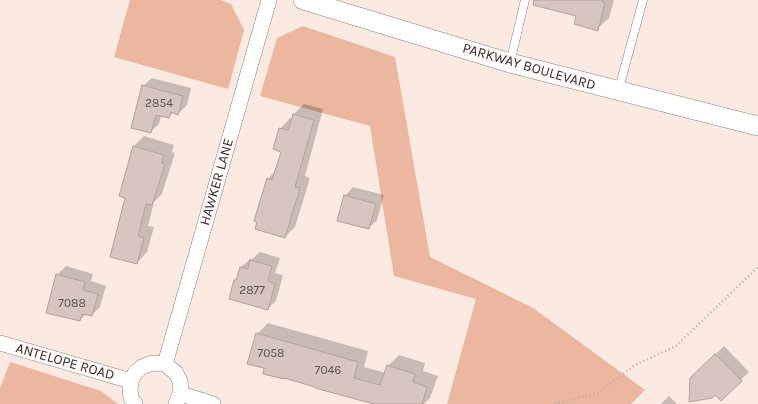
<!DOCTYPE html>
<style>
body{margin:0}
canvas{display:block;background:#faeae2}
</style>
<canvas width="758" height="404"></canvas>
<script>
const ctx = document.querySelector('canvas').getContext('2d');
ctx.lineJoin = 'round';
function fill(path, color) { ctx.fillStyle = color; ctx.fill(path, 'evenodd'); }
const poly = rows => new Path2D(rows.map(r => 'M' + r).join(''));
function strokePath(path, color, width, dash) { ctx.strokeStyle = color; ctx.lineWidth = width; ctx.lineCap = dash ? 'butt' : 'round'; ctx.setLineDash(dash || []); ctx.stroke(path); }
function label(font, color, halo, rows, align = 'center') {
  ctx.font = font + ' Karla,sans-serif'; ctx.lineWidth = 3.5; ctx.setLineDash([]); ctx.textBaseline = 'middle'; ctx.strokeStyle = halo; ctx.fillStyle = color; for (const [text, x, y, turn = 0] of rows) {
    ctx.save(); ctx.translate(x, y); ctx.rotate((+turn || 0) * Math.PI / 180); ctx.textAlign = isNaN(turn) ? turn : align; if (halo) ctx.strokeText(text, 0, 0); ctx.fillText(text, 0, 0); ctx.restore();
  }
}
const green = poly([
 [130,0,220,0,231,4,244,30,228,89,114,57],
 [303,26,395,57,430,257,533,308,645,390,631,404,447,404,476,299,394,276,370,126,260,96,277,38],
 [10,362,101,391,118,404,0,404,0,388]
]);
const shadow = poly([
 [558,0,614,0,609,18,597,29,577,16],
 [152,78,191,88,187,105,178,114,174,112,169,117,161,115,159,124,150,132,143,86],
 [304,104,323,109,305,176,310,178,295,227,285,237,268,179,276,170,282,151,280,129,290,118,292,119,294,114],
 [144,136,174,145,172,152,175,153,162,194,154,202,148,226,154,227,147,252,137,263,126,197,134,146],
 [353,187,384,195,377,220,369,228,345,196],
 [260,252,280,258,275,273,283,275,276,301,267,309,235,280,238,277,241,267,250,259,252,259],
 [66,266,93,274,91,281,106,286,100,307,92,315,86,314,80,320,57,275],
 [268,323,368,351,364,367,386,373,388,366,399,355,425,363,423,371,438,376,430,398,424,404,371,404,372,402,285,377,284,378,265,368,257,334],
 [724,346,749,372,721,399,715,393,691,379],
 [669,396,677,404,661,404]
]);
const building = poly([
 [534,0,603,0,602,2,605,3,598,31,574,24,576,16,533,5,534,0],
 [142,85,183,96,178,115,171,112,169,118,156,115,151,133,131,128,142,85],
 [293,114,314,120,295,187,300,188,285,238,255,229,257,222,254,221,267,178,272,180,281,152,273,149,279,128,288,130,293,114],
 [133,146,164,155,162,163,165,164,152,205,146,204,138,236,144,238,137,264,110,257,125,198,119,196,133,146],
 [344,195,376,204,369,229,337,221,344,195],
 [250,260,272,266,268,281,275,284,268,310,229,299,234,280,236,280,240,267,248,269,250,260],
 [56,274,85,282,83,290,98,294,92,316,82,314,80,321,46,313,56,274],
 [256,333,358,362,354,378,380,385,387,365,415,374,413,382,427,387,422,404,374,404,315,388,315,387,284,378,284,379,263,374,264,368,247,364,256,333],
 [715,354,742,381,721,401,715,395,712,398,689,402,690,378,715,354]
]);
const path = poly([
 [555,404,598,393,635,365,676,346,758,267]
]);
const service = poly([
 [510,63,525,0],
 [618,92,643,0]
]);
const minor = poly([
 [0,343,131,381],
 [165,364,269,0],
 [181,394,213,404],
 [135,404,131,398,130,389,131,381,135,373,142,367,152,363,165,364,176,373,180,381,181,391,176,404]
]);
const tertiary = poly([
 [303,0,510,63,758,126]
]);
const numberNames = [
 ["2854",159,104],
 ["2877",252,291],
 ["7088",72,304],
 ["7058",271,354],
 ["7046",328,371]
];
const streetNames = [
 ["PARKWAY BOULEVARD",529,67,16],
 ["HAWKER LANE",217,182,-74],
 ["ANTELOPE ROAD",65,362,16]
];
fill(green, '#ebb79f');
fill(shadow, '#0003');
fill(building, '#d6c6bf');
strokePath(building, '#b0a19a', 1);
strokePath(service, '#8f817a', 9);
strokePath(minor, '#8f817a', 16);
strokePath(tertiary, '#8f817a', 20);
strokePath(path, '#b8aca5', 2.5, [1, 3]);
strokePath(service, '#fff', 8);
strokePath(minor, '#fff', 15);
strokePath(tertiary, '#fff', 19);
label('12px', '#5d5551', null, numberNames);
label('14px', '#352f2c', '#fdfaf9', streetNames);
</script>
